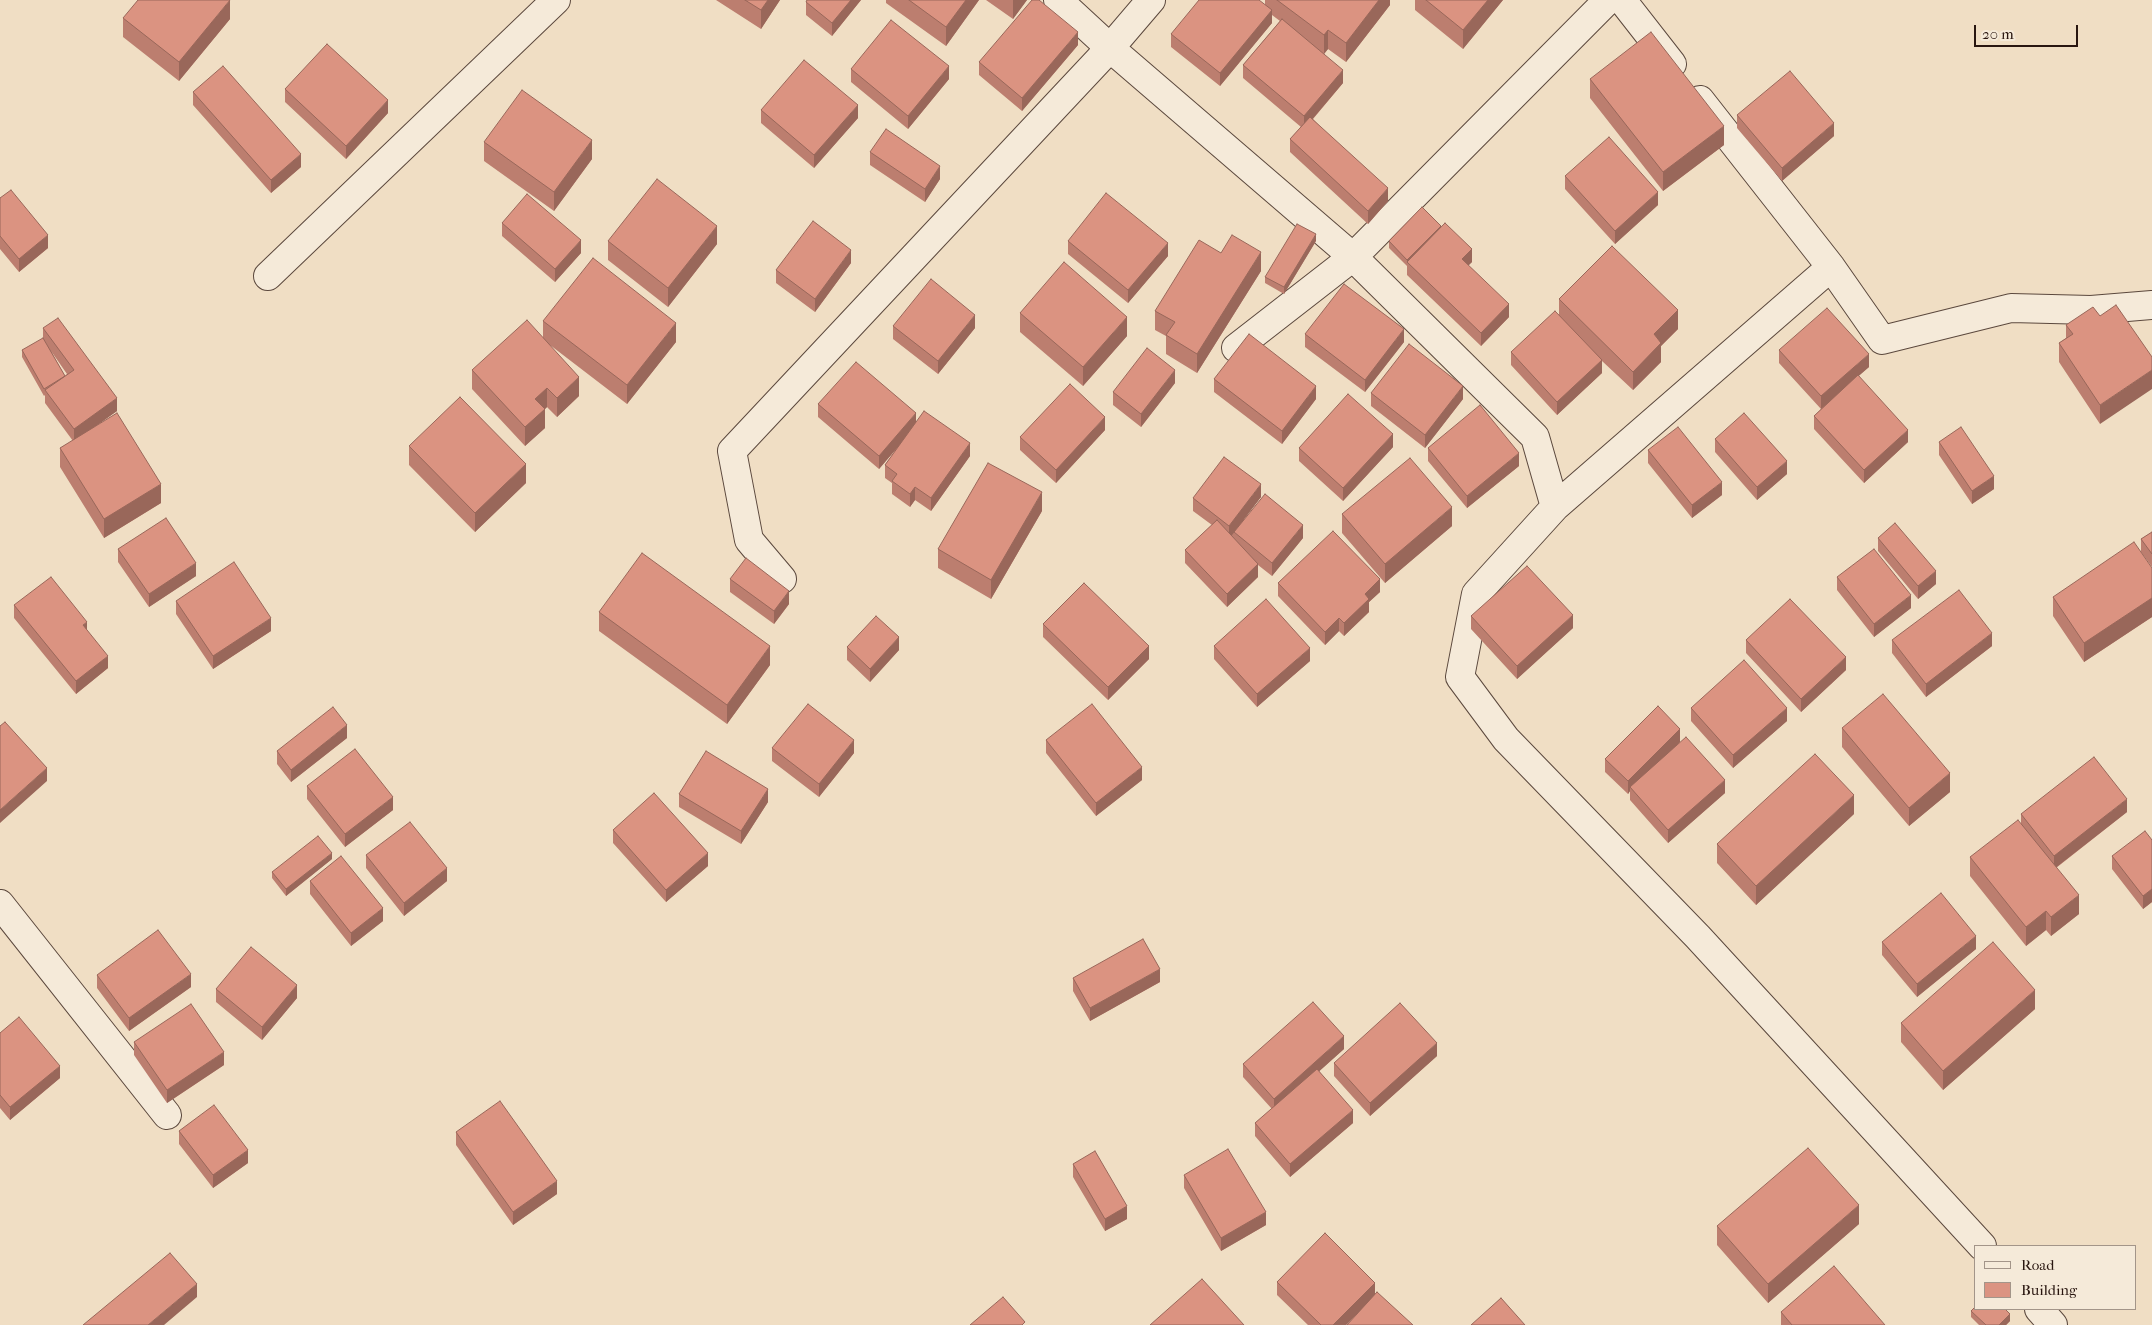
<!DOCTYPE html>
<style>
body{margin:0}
#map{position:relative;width:2152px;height:1325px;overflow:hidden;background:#f0dec4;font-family:"IM FELL French Canon",serif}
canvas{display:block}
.legend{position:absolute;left:1974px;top:1245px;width:162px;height:65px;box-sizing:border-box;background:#f5ead9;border:1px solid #a39589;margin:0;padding:6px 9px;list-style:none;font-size:15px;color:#291610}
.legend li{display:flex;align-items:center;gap:10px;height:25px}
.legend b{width:25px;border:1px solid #a39589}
.scale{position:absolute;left:1974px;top:25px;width:104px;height:22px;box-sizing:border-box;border:2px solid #291610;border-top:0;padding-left:6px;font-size:15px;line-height:18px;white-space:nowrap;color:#291610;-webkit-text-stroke:4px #f5ead9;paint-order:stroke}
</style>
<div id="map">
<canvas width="2152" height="1325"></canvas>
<ul class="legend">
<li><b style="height:6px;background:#f5ead9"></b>Road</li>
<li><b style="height:14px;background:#db9381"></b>Building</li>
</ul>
<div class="scale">20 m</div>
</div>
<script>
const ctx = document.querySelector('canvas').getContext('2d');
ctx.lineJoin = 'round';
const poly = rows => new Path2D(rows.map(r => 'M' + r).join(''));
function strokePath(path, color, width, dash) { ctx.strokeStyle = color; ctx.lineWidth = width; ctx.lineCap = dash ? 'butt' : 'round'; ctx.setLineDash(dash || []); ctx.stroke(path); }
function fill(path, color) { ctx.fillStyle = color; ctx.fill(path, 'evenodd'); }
const minor = poly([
 [1058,0,1110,48,1353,257,1535,437,1555,507,1476,594,1460,677,1506,739,1698,937,1982,1246],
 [1622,0,1672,64],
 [1700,100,1831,267,1882,340,2011,308,2091,310,2152,305],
 [268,276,556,0],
 [1236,348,1353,257,1608,0],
 [1555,507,1831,267],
 [782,579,749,540,732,451,1110,48,1151,0],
 [0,904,167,1115],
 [2039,1309,2053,1325]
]);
const wall = poly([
 [716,0,780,0,761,29],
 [807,0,861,0,832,36,806,15,806,2],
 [886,0,979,0,946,46,886,3],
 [986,0,1027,0,1013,19],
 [1265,0,1390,0,1390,5,1346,62,1328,49,1324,54,1343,83,1313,119,1388,201,1368,224,1290,152,1290,139,1301,127,1243,78,1243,65,1280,21,1272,15,1272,23,1220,86,1171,47,1171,34,1265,5],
 [1415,0,1503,0,1463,49,1415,10],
 [123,18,230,19,179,81,123,37],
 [1078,45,1022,111,979,75,979,62],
 [851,69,949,79,908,129,851,82],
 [1590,79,1724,145,1663,191,1590,98],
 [285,89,388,113,346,159,285,102],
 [193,92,301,167,271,193,193,105],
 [761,110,858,118,814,168,761,123],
 [1737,115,1834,136,1782,181,1737,128],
 [484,142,592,159,554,211,484,161],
 [870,152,940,179,925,202,870,165],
 [1565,176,1658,205,1615,244,1565,189],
 [0,198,48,248,19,272,0,249],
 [502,223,581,253,555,282,502,236],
 [1441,227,1472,262,1468,265,1509,317,1481,346,1407,275,1407,266,1389,248,1389,241],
 [608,241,717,244,668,307,608,260],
 [1068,241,1168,256,1128,303,1068,254],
 [1316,241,1284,294,1265,283,1265,277],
 [1221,253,1261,271,1197,373,1166,354,1166,336,1155,330,1155,311],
 [851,263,815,312,776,283,776,270],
 [1559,299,1678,329,1661,346,1661,362,1633,390,1602,361,1602,373,1557,415,1511,365,1511,352,1559,314],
 [1020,313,1127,336,1083,386,1020,332],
 [2100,316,2100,424,2059,362,2059,343,2066,338,2066,325],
 [543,321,676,342,627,404,550,345,579,396,557,417,547,407,545,409,545,428,525,446,472,389,472,370,543,338],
 [893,326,975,328,938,374,893,339],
 [43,328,117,411,94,427,161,503,104,538,60,467,60,448,73,441,45,403,45,395,44,396,22,357,22,350,43,339],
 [51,351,67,374,65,376],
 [1305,334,1404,342,1365,392,1305,347],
 [1779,350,1869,367,1858,376,1908,442,1864,483,1814,429,1814,416,1821,409,1779,363],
 [1214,379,1316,399,1282,444,1214,392],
 [1175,383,1141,427,1113,405,1113,392],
 [1371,393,1463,399,1425,448,1371,406],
 [818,404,916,422,970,456,931,511,915,500,910,507,892,494,892,483,885,478,885,465,897,448,879,469,818,417],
 [1105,430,1056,483,1020,450,1020,437],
 [1715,439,1787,474,1757,500,1715,452],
 [1939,442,1994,489,1972,504,1939,455],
 [409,446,526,483,475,532,409,465],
 [1393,447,1343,501,1299,461,1299,448],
 [1428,448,1519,466,1467,508,1428,461],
 [1648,450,1722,495,1692,518,1648,463],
 [1261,497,1244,519,1303,538,1272,576,1258,565,1258,577,1227,607,1185,563,1185,550,1212,525,1193,511,1193,498],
 [1042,511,991,599,938,568,938,549],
 [1342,514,1452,526,1385,583,1342,533],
 [2152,532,2152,567,2141,552,2141,539],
 [1878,538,1936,584,1918,599,1878,551],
 [118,549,196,576,149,607,118,562],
 [2152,568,2152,617,2084,662,2053,616,2053,597],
 [1837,577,1911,608,1874,637,1837,590],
 [730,579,789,604,774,624,730,592],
 [1278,583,1380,592,1369,602,1369,612,1344,636,1339,631,1325,645,1278,596],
 [176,601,271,631,213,669,176,614],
 [14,605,87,630,108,668,76,694,14,618],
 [599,612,770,665,727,724,599,631],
 [1471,616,1573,628,1517,679,1471,629],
 [1043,624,1149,659,1108,700,1043,637],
 [1746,640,1846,670,1801,712,1746,653],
 [1892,640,1992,646,1926,697,1892,653],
 [1214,646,1310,661,1257,707,1214,659],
 [847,647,899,650,870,682,847,660],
 [1691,708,1787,721,1733,768,1691,721],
 [1842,728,1950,792,1909,826,1842,747],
 [347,738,291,782,277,764,277,751],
 [1046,740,1142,780,1096,816,1046,753],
 [1680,742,1673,749,1725,793,1668,843,1630,800,1630,791,1628,794,1605,772,1605,759],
 [772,748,854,753,819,797,772,761],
 [307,786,393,810,345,847,307,799],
 [679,794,768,802,741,844,679,807],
 [2127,812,2056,868,2079,914,2051,936,2046,930,2026,946,1970,876,1970,857,2021,824,2021,814],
 [1854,814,1756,905,1717,863,1717,844],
 [613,830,708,866,666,902,613,843],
 [2152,840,2152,902,2143,909,2112,869,2112,856],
 [366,855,447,881,404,916,366,868],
 [332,859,286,896,272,878,272,872],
 [310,881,383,921,351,946,310,894],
 [1882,942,1976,949,1917,997,1882,955],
 [97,975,191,987,129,1031,97,988],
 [1073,978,1160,982,1090,1021,1073,991],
 [216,989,297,998,262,1040,216,1002],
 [2035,1009,1943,1090,1901,1042,1901,1023],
 [0,1033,60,1078,10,1120,0,1108],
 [134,1042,224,1065,167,1103,134,1055],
 [1344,1049,1319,1071,1353,1123,1290,1177,1255,1136,1255,1123,1272,1109,1243,1077,1243,1064],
 [1437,1056,1370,1116,1334,1076,1334,1063],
 [179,1131,248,1163,213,1188,179,1144],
 [456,1132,557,1194,513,1225,456,1145],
 [1073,1164,1127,1219,1105,1231,1073,1177],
 [1184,1175,1266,1225,1221,1251,1184,1188],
 [1859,1224,1768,1303,1717,1245,1717,1226],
 [1277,1282,1358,1313,1346,1325,1308,1325,1277,1295],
 [1971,1311,2010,1321,2006,1325,1979,1325,1971,1317],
 [1781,1312,1885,1325,1781,1325]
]);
const shadedWall = poly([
 [230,0,230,19,179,81,179,62],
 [768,0,780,0,761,29,761,10],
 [851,0,861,0,832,36,832,23],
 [966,0,979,0,946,46,946,27],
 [1013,0,1027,0,1013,19],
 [1379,0,1390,0,1390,5,1346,62,1346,43],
 [1488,0,1503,0,1463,49,1463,30],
 [1272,10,1272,23,1220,86,1220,73],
 [1328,30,1328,49,1324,54,1324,35],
 [1078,32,1078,45,1022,111,1022,98],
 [949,66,949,79,908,129,908,116],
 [1343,70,1343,83,1304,129,1304,116],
 [388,100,388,113,346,159,346,146],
 [858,105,858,118,814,168,814,155],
 [1834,123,1834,136,1782,181,1782,168],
 [1724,126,1724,145,1663,191,1663,172],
 [592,140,592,159,554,211,554,192],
 [301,154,301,167,271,193,271,180],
 [940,166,940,179,925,202,925,189],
 [1388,188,1388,201,1368,224,1368,211],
 [1658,192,1658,205,1615,244,1615,231],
 [717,226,717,244,668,307,668,288],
 [1441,226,1441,232,1407,262,1407,260],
 [1316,234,1316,241,1284,294,1284,287],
 [48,235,48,248,19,272,19,259],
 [581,240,581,253,555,282,555,269],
 [1168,243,1168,256,1128,303,1128,290],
 [1472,249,1472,262,1462,272,1462,259],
 [851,250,851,263,815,312,815,299],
 [1261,252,1261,271,1197,373,1197,354],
 [1509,304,1509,317,1481,346,1481,333],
 [1678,310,1678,329,1661,346,1661,362,1633,390,1633,372,1654,334],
 [975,315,975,328,938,374,938,361],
 [1127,317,1127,336,1083,386,1083,367],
 [676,323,676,342,627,404,627,385],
 [1404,329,1404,342,1365,392,1365,380],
 [1869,354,1869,367,1821,409,1821,396],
 [1602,360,1602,373,1557,415,1557,402],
 [1175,370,1175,383,1141,427,1141,414],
 [2152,370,2152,389,2100,424,2100,405],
 [579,377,579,396,557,417,557,398],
 [1316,386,1316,399,1282,444,1282,431],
 [1463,386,1463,399,1425,448,1425,435],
 [547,388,547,407,545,409,545,428,525,446,525,427,535,399],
 [117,398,117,411,74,442,74,429],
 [916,413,916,426,879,469,879,456],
 [1105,417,1105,430,1056,483,1056,470],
 [1908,430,1908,442,1864,483,1864,470],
 [1393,434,1393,447,1343,501,1343,488],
 [970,443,970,456,931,511,931,498],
 [1519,453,1519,466,1467,508,1467,496],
 [1787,461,1787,474,1757,500,1757,487],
 [526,464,526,483,475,532,475,513],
 [1994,476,1994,489,1972,504,1972,491],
 [1722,482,1722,495,1692,518,1692,505],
 [161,484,161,503,104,538,104,519],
 [1261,484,1261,497,1229,539,1229,526],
 [915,487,915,500,910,507,910,494],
 [1042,492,1042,511,991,599,991,580],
 [1452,507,1452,526,1385,583,1385,564],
 [1303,525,1303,538,1272,576,1272,563],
 [196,563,196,576,149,607,149,594],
 [1258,564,1258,577,1227,607,1227,594],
 [1936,571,1936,584,1918,599,1918,586],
 [1380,579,1380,592,1369,602,1369,612,1344,636,1344,623,1365,594],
 [789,591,789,604,774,624,774,611],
 [1911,595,1911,608,1874,637,1874,624],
 [2152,598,2152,617,2084,662,2084,643],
 [1573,615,1573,628,1517,679,1517,666],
 [271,618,271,631,213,669,213,656],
 [1339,618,1339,631,1325,645,1325,632],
 [87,622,87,635,83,625],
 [1992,633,1992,646,1926,697,1926,684],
 [899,637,899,650,870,682,870,669],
 [770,646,770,665,727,724,727,705],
 [1149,646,1149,659,1108,700,1108,687],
 [1310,648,1310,661,1257,707,1257,694],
 [108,656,108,668,76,694,76,681],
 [1846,657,1846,670,1801,712,1801,699],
 [1787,708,1787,721,1733,768,1733,755],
 [347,725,347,738,291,782,291,770],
 [1680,729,1680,742,1632,789,1630,787,1630,791,1628,794,1628,781],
 [854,740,854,753,819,797,819,784],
 [1142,767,1142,780,1096,816,1096,803],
 [47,768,47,781,0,823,0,810],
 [1950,773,1950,792,1909,826,1909,808],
 [1725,780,1725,793,1668,843,1668,830],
 [768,789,768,802,741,844,741,831],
 [1854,795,1854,814,1756,905,1756,886],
 [393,797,393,810,345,847,345,834],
 [2127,799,2127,812,2054,869,2054,856],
 [332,853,332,859,286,896,286,889],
 [708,853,708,866,666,902,666,890],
 [447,868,447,881,404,916,404,903],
 [2152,889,2152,902,2143,909,2143,896],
 [2079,895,2079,914,2051,936,2051,917],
 [383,908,383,921,351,946,351,933],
 [2046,911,2046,930,2026,946,2026,927],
 [1976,936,1976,949,1917,997,1917,984],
 [1160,969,1160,982,1090,1021,1090,1008],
 [191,974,191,987,129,1031,129,1018],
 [297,985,297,998,262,1040,262,1027],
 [2035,990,2035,1009,1943,1090,1943,1071],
 [1344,1036,1344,1049,1274,1112,1274,1099],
 [1437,1043,1437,1056,1370,1116,1370,1103],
 [224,1052,224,1065,167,1103,167,1090],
 [60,1066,60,1078,10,1120,10,1107],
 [1353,1110,1353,1123,1290,1177,1290,1164],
 [248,1150,248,1163,213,1188,213,1175],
 [557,1181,557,1194,513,1225,513,1212],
 [1859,1205,1859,1224,1768,1303,1768,1284],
 [1127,1206,1127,1219,1105,1231,1105,1219],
 [1266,1212,1266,1225,1221,1251,1221,1238],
 [1375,1283,1375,1296,1346,1325,1333,1325],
 [197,1284,197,1297,164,1325,148,1325],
 [2010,1314,2010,1321,2006,1325,1999,1325]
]);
const building = poly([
 [138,0,230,0,179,62,123,18,138,0],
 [745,0,768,0,761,10,745,0],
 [807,0,851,0,832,23,806,2,807,0],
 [909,0,966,0,946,27,909,0],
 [1032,0,1039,0,1078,32,1022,98,979,62,1032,0],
 [1199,0,1259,0,1272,10,1220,73,1171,34,1199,0],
 [1277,0,1379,0,1346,43,1328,30,1324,35,1277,0],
 [1426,0,1488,0,1463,30,1426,0],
 [1282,19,1343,70,1304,116,1243,65,1282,19],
 [891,20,949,66,908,116,851,69,891,20],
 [1651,32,1724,126,1663,172,1590,79,1651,32],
 [327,44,388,100,346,146,285,89,327,44],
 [804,60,858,105,814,155,761,110,804,60],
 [223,66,301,154,271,180,193,92,223,66],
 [1790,71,1834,123,1782,168,1737,115,1790,71],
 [522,90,592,140,554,192,484,142,522,90],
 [1310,117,1388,188,1368,211,1290,139,1310,117],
 [886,129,940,166,925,189,870,152,886,129],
 [1609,137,1658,192,1615,231,1565,176,1609,137],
 [657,179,717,226,668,288,608,241,657,179],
 [11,190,48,235,19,259,0,236,0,198,11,190],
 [1106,193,1168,243,1128,290,1068,241,1106,193],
 [527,194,581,240,555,269,502,223,527,194],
 [1422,207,1441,226,1407,260,1389,241,1422,207],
 [813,221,851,250,815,299,776,270,813,221],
 [1445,223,1472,249,1462,259,1509,304,1481,333,1407,262,1445,223],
 [1297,224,1316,234,1284,287,1265,277,1297,224],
 [1232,235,1261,252,1197,354,1166,335,1175,322,1155,311,1199,240,1221,253,1232,235],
 [1612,246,1678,310,1654,334,1661,343,1633,372,1559,299,1612,246],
 [593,258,676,323,627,385,543,321,593,258],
 [1064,262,1127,317,1083,367,1020,313,1064,262],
 [931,279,975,315,938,361,893,326,931,279],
 [1344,284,1404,329,1365,380,1305,334,1344,284],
 [2116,305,2152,357,2152,370,2100,405,2059,343,2073,334,2066,325,2093,307,2100,316,2116,305],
 [1827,308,1869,354,1821,396,1779,350,1827,308],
 [1555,311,1602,360,1557,402,1511,352,1555,311],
 [58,318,117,398,74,429,45,390,74,370,43,328,58,318],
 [527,320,579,377,557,398,547,388,535,399,545,409,525,427,472,370,527,320],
 [1249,334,1316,386,1282,431,1214,379,1249,334],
 [43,338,65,376,44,389,22,350,43,338],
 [1409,344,1463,386,1425,435,1371,393,1409,344],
 [1147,348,1175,370,1141,414,1113,392,1147,348],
 [856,362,916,413,879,456,818,404,856,362],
 [1858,375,1908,430,1864,470,1814,416,1858,375],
 [1070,384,1105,417,1056,470,1020,437,1070,384],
 [1348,394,1393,434,1343,488,1299,448,1348,394],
 [460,397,526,464,475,513,409,446,460,397],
 [1480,405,1519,453,1467,496,1428,448,1480,405],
 [924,411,970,443,931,498,915,487,910,494,892,481,897,474,885,465,924,411],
 [117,413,161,484,104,519,60,448,117,413],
 [1744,413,1787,461,1757,487,1715,439,1744,413],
 [1678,427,1722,482,1692,505,1648,450,1678,427],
 [1961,427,1994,476,1972,491,1939,442,1961,427],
 [1224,457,1261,484,1229,526,1193,498,1224,457],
 [1410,458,1452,507,1385,564,1342,514,1410,458],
 [988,463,1042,492,991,580,938,549,988,463],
 [1265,494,1303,525,1272,563,1234,532,1265,494],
 [166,518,196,563,149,594,118,549,166,518],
 [1217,520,1258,564,1227,594,1185,550,1217,520],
 [1895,523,1936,571,1918,586,1878,538,1895,523],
 [1333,531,1380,579,1365,594,1369,599,1344,623,1339,618,1325,632,1278,583,1333,531],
 [2152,532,2152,554,2141,539,2152,532],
 [2134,542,2152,568,2152,598,2084,643,2053,597,2134,542],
 [1874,549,1911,595,1874,624,1837,577,1874,549],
 [642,553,770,646,727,705,599,612,642,553],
 [746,558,789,591,774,611,730,579,746,558],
 [234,562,271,618,213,656,176,601,234,562],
 [1527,566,1573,615,1517,666,1471,616,1527,566],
 [51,577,87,622,83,625,108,656,76,681,14,605,51,577],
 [1084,583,1149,646,1108,687,1043,624,1084,583],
 [1959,590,1992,633,1926,684,1892,640,1959,590],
 [1266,599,1310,648,1257,694,1214,646,1266,599],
 [1790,599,1846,657,1801,699,1746,640,1790,599],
 [876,616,899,637,870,669,847,647,876,616],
 [1744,660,1787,708,1733,755,1691,708,1744,660],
 [1883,694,1950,773,1909,808,1842,728,1883,694],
 [808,704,854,740,819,784,772,748,808,704],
 [1092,704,1142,767,1096,803,1046,740,1092,704],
 [1658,706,1680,729,1628,781,1605,759,1658,706],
 [333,707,347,725,291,770,277,751,333,707],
 [5,722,47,768,0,810,0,726,5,722],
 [1686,737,1725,780,1668,830,1630,787,1686,737],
 [355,749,393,797,345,834,307,786,355,749],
 [706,751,768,789,741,831,679,794,706,751],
 [1815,754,1854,795,1756,886,1717,844,1815,754],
 [2094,757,2127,799,2054,856,2021,814,2094,757],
 [654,793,708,853,666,890,613,830,654,793],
 [2018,820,2079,895,2051,917,2046,911,2026,927,1970,857,2018,820],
 [410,822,447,868,404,903,366,855,410,822],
 [2145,831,2152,840,2152,889,2143,896,2112,856,2145,831],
 [318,836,332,853,286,889,272,872,318,836],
 [341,856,383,908,351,933,310,881,341,856],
 [1941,893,1976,936,1917,984,1882,942,1941,893],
 [158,930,191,974,129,1018,97,975,158,930],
 [1143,939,1160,969,1090,1008,1073,978,1143,939],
 [1993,942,2035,990,1943,1071,1901,1023,1993,942],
 [251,947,297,985,262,1027,216,989,251,947],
 [1313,1002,1344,1036,1274,1099,1243,1064,1313,1002],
 [1400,1003,1437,1043,1370,1103,1334,1063,1400,1003],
 [191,1004,224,1052,167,1090,134,1042,191,1004],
 [19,1017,60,1066,10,1107,0,1095,0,1033,19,1017],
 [1317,1069,1353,1110,1290,1164,1255,1123,1317,1069],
 [500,1101,557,1181,513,1212,456,1132,500,1101],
 [214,1105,248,1150,213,1175,179,1131,214,1105],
 [1808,1148,1859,1205,1768,1284,1717,1226,1808,1148],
 [1228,1149,1266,1212,1221,1238,1184,1175,1228,1149],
 [1095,1151,1127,1206,1105,1219,1073,1164,1095,1151],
 [1325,1233,1375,1283,1333,1325,1321,1325,1277,1282,1325,1233],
 [170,1253,197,1284,148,1325,83,1325,170,1253],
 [1834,1266,1885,1325,1792,1325,1781,1312,1834,1266],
 [1202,1279,1244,1325,1150,1325,1202,1279],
 [1377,1292,1413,1325,1347,1325,1377,1292],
 [1003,1297,1025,1322,1022,1325,970,1325,1003,1297],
 [1501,1298,1525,1325,1471,1325,1501,1298],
 [1976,1306,1976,1309,2005,1309,2010,1314,1999,1325,1986,1325,1971,1311,1976,1306]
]);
strokePath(minor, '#5b483d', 30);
strokePath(minor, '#f5ead9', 28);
fill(wall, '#bc7e6f');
fill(shadedWall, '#99675a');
fill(building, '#db9381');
strokePath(building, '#99675a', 1);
</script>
